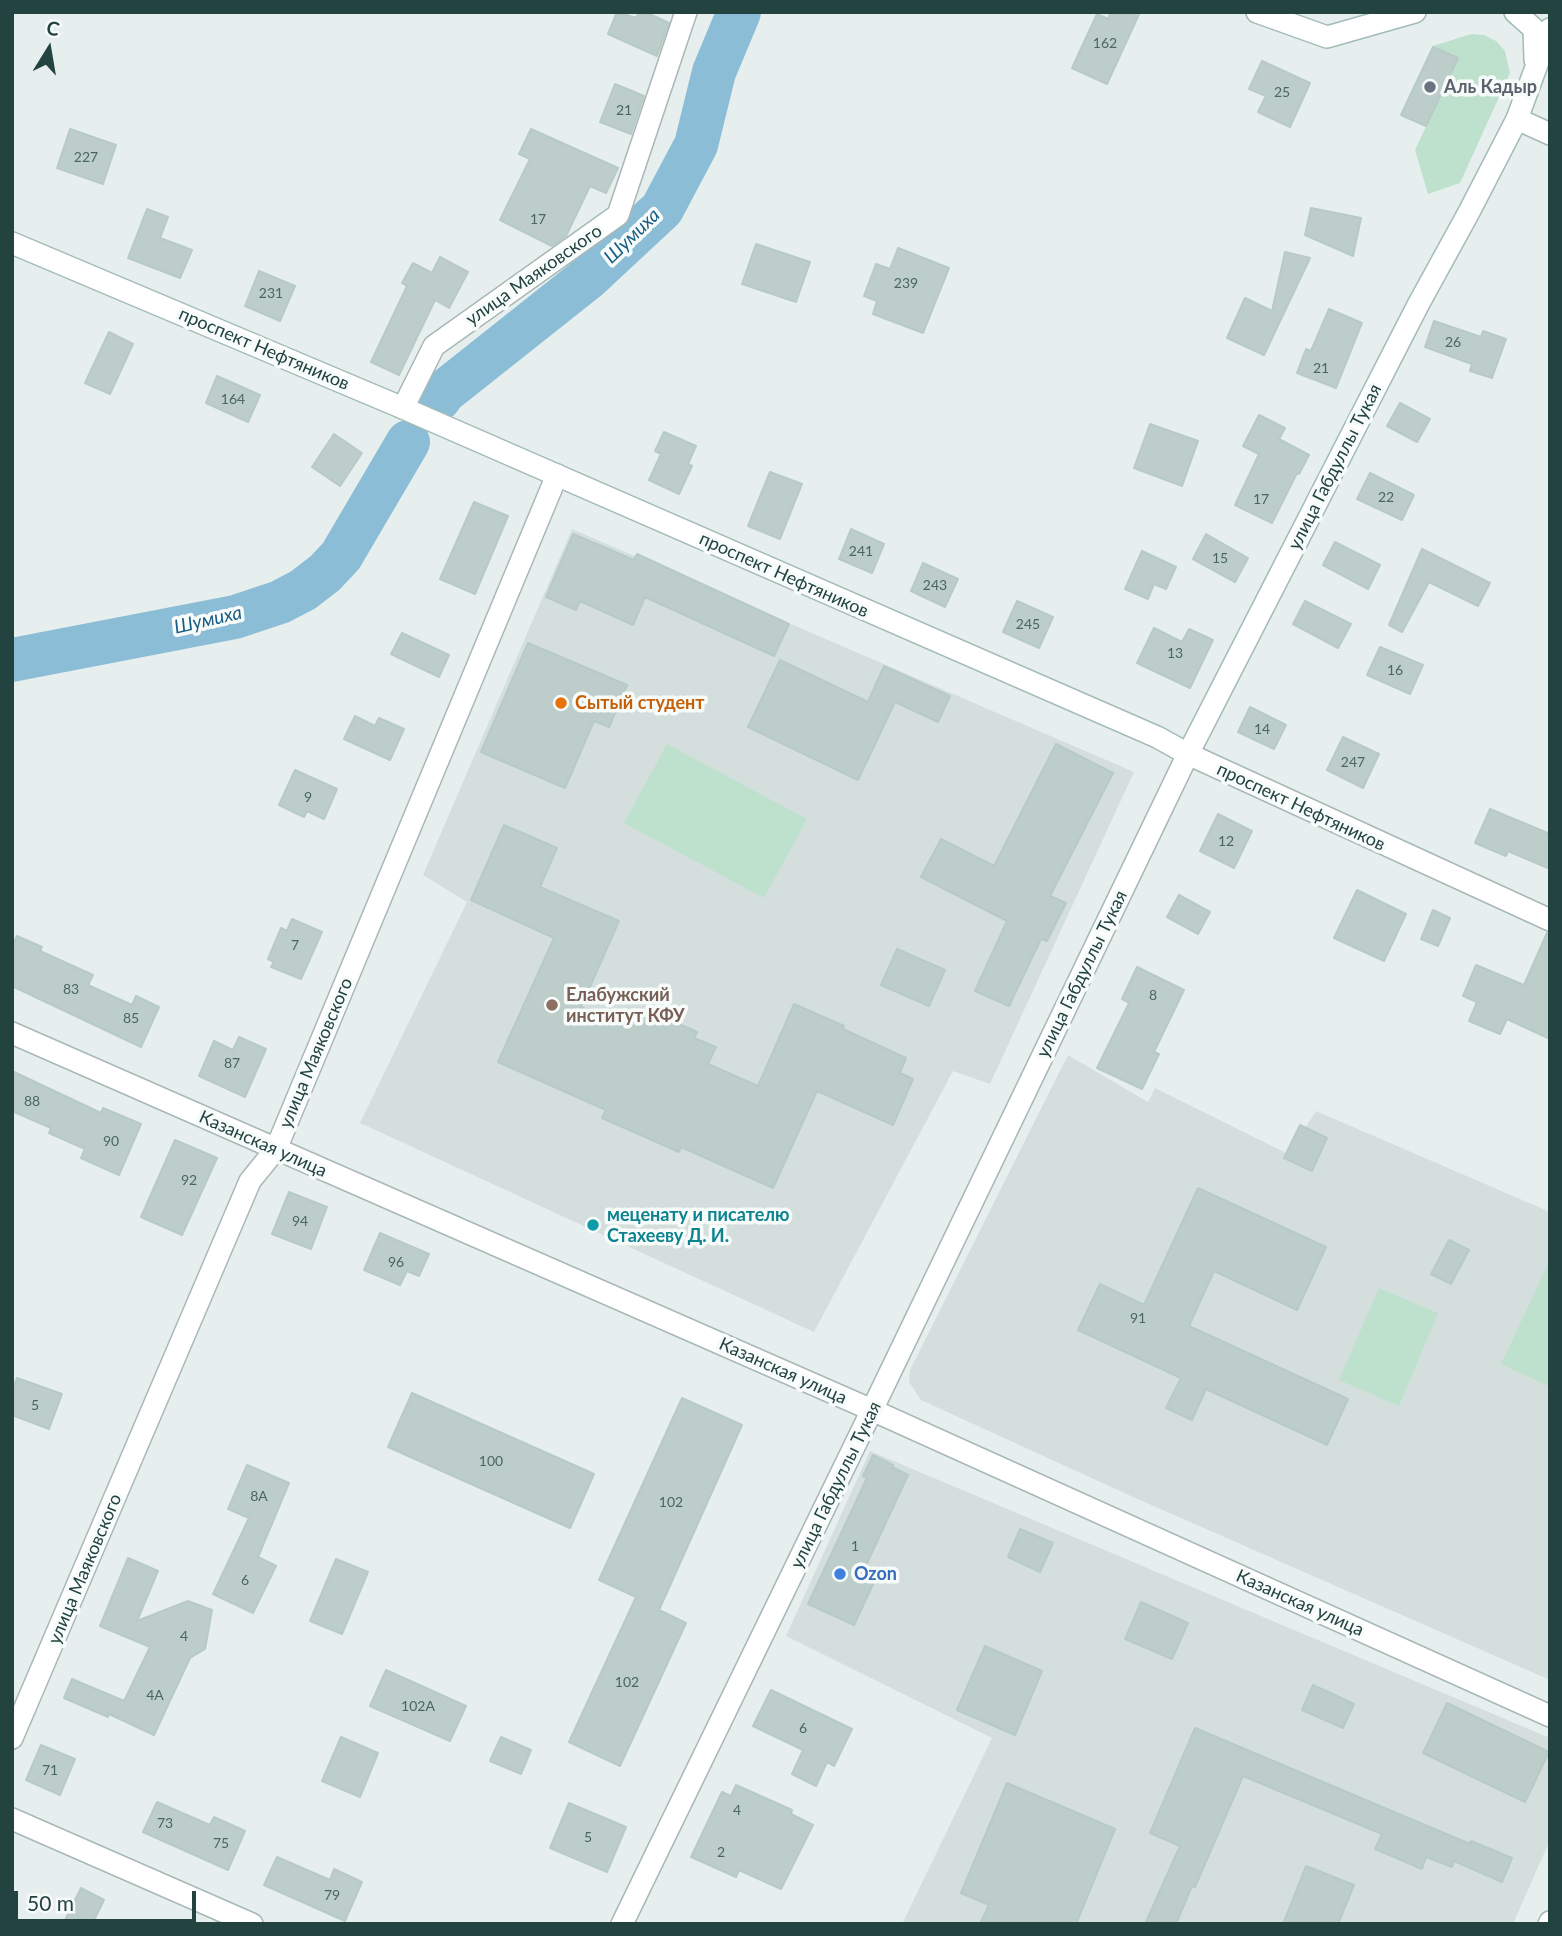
<!DOCTYPE html>
<meta charset="utf-8">
<style>
body{margin:0}
#map{position:relative;width:1562px;height:1936px;overflow:hidden;background:#e6efed;font-family:Lato,sans-serif}
canvas{display:block}
.frame{position:absolute;inset:0;border:14px solid #234341;pointer-events:none}
.north{position:absolute;left:14px;top:14px;width:70px;height:70px;-webkit-text-stroke:5px #f7fbfa;paint-order:stroke;rotate:11deg;font-size:19px;font-weight:700;line-height:28px;text-align:center;color:#234341}
.north::after{content:'';display:block;margin:auto;width:24px;height:32px;background:#234341;clip-path:polygon(50% 0,100% 100%,50% 72%,0 100%)}
.scale{position:absolute;left:14px;top:1891px;width:182px;height:32px;box-sizing:border-box;border:4px solid #234341;border-top:0;padding-left:9px;font-size:21px;line-height:24px;white-space:nowrap;color:#234341;-webkit-text-stroke:5px #f7fbfa;paint-order:stroke}
</style>
<div id="map">
<canvas width="1562" height="1936"></canvas>
<div class="frame"></div>
<div class="north">С</div>
<div class="scale">50 m</div>
</div>
<script>
const ctx = document.querySelector('canvas').getContext('2d');
ctx.lineJoin = 'round';
function fill(path, color) { ctx.fillStyle = color; ctx.fill(path, 'evenodd'); }
const poly = rows => new Path2D(rows.map(r => 'M' + r).join(''));
function strokePath(path, color, width, dash) { ctx.strokeStyle = color; ctx.lineWidth = width; ctx.lineCap = dash ? 'butt' : 'round'; ctx.setLineDash(dash || []); ctx.stroke(path); }
function label(font, color, halo, rows, align = 'center') {
  ctx.font = font + ' Lato,sans-serif'; ctx.lineWidth = 7; ctx.setLineDash([]); ctx.textBaseline = 'middle'; ctx.strokeStyle = halo; ctx.fillStyle = color; for (const [text, x, y, turn = 0] of rows) {
    ctx.save(); ctx.translate(x, y); ctx.rotate((+turn || 0) * Math.PI / 180); ctx.textAlign = isNaN(turn) ? turn : align; if (halo) ctx.strokeText(text, 0, 0); ctx.fillText(text, 0, 0); ctx.restore();
  }
}
const built = poly([
 [572,529,635,556,637,554,740,602,1134,772,990,1084,953,1071,814,1332,360,1123,467,902,423,875],
 [1068,1055,1148,1102,1155,1088,1288,1154,1316,1111,1550,1212,1550,1680,1133,1497,921,1400,909,1382,910,1370],
 [870,1451,1550,1738,1550,1840,1513,1924,902,1924,992,1738,786,1636]
]);
const green = poly([
 [1471,34,1484,35,1496,41,1505,51,1510,73,1460,183,1428,194,1415,150,1458,58,1433,46],
 [667,744,807,819,764,898,624,823],
 [1550,1260,1550,1387,1501,1364],
 [1379,1288,1438,1313,1399,1406,1339,1380]
]);
const river = poly([
 [439,399,444,392,589,277,662,209,696,145,714,72,739,12],
 [12,660,235,617,280,602,303,590,325,573,341,556,408,442]
]);
const building = poly([
 [617,12,636,18,639,12,645,12,669,23,657,56,608,34,617,12],
 [1111,12,1140,12,1107,84,1072,68,1097,14,1108,19,1111,12],
 [1433,47,1458,58,1426,126,1401,115,1433,47],
 [1262,61,1310,83,1290,127,1258,112,1266,96,1249,89,1262,61],
 [615,84,644,96,631,134,600,122,615,84],
 [70,129,116,145,103,184,57,168,70,129],
 [531,129,618,168,606,193,590,186,566,236,552,246,500,220,530,159,519,154,531,129],
 [1311,208,1361,218,1353,256,1305,235,1311,208],
 [147,209,168,217,160,238,192,250,180,278,128,258,147,209],
 [756,244,810,262,796,302,742,284,756,244],
 [898,248,949,268,923,333,873,314,877,301,864,296,876,264,890,269,898,248],
 [1285,252,1310,258,1264,355,1227,338,1245,298,1272,311,1285,252],
 [440,257,468,272,449,308,435,300,399,375,371,362,407,286,402,283,413,263,432,273,440,257],
 [259,271,295,286,280,321,245,306,259,271],
 [1329,309,1362,323,1336,388,1297,373,1306,349,1311,351,1329,309],
 [1434,321,1481,337,1483,331,1506,339,1492,378,1470,371,1472,364,1425,347,1434,321],
 [109,332,133,344,110,394,85,383,109,332],
 [217,376,260,395,248,422,206,403,217,376],
 [1400,403,1430,419,1417,442,1387,426,1400,403],
 [1259,415,1285,428,1279,439,1309,455,1299,474,1297,473,1272,523,1235,505,1259,454,1243,446,1259,415],
 [1150,424,1198,441,1182,486,1134,468,1150,424],
 [664,432,696,446,688,464,692,466,679,494,649,480,661,454,655,451,664,432],
 [334,434,362,453,340,486,312,467,334,434],
 [770,472,802,484,780,539,748,526,770,472],
 [1370,473,1414,495,1402,520,1357,499,1370,473],
 [474,502,508,516,475,594,440,579,474,502],
 [851,529,884,544,872,573,839,559,851,529],
 [573,534,634,560,637,554,789,624,774,656,645,597,633,625,580,601,576,610,546,597,573,534],
 [1206,534,1248,558,1235,582,1193,559,1206,534],
 [1335,542,1380,565,1368,589,1323,565,1335,542],
 [1422,549,1490,583,1478,606,1429,582,1402,632,1389,625,1422,549],
 [1142,551,1176,567,1166,589,1154,584,1148,599,1125,589,1142,551],
 [923,563,958,579,945,607,911,591,923,563],
 [1017,601,1053,617,1039,648,1003,632,1017,601],
 [1305,601,1351,624,1338,648,1293,624,1305,601],
 [1154,628,1182,642,1189,629,1213,640,1190,688,1137,663,1154,628],
 [402,633,449,655,439,677,391,654,402,633],
 [528,643,627,685,609,727,594,721,565,788,481,752,528,643],
 [1380,647,1423,665,1410,694,1367,675,1380,647],
 [780,660,868,702,884,666,950,696,938,722,895,702,858,780,748,727,780,660],
 [1250,707,1286,725,1274,749,1238,732,1250,707],
 [355,716,375,726,379,718,404,729,390,760,344,739,355,716],
 [1343,737,1379,754,1363,788,1327,770,1343,737],
 [1056,744,1113,773,1050,896,1066,903,1047,941,1041,939,1009,1006,975,991,1007,921,921,877,941,839,994,866,1056,744],
 [295,770,337,789,324,819,307,811,304,817,279,805,295,770],
 [1490,809,1550,834,1550,869,1508,851,1506,856,1475,843,1490,809],
 [1218,814,1252,831,1234,868,1200,851,1218,814],
 [504,825,557,848,540,887,619,921,581,1007,630,1029,637,1012,661,1023,663,1017,697,1032,694,1038,716,1047,708,1064,758,1086,794,1004,844,1026,843,1029,906,1058,900,1073,913,1079,893,1125,817,1091,773,1188,681,1147,679,1152,602,1118,606,1110,498,1062,554,938,471,900,504,825],
 [1357,890,1406,914,1384,961,1334,938,1357,890],
 [1179,895,1210,912,1198,934,1167,917,1179,895],
 [1433,910,1450,918,1438,946,1421,939,1433,910],
 [292,919,322,932,301,979,271,967,274,962,268,959,281,928,287,931,292,919],
 [1547,933,1550,933,1550,1039,1507,1019,1500,1034,1469,1021,1477,1002,1463,996,1476,965,1524,985,1547,933],
 [17,936,42,947,40,951,93,975,88,985,132,1005,136,996,159,1007,141,1047,12,986,12,947,17,936],
 [897,949,945,970,929,1006,881,985,897,949],
 [1137,967,1184,990,1154,1052,1159,1054,1142,1089,1097,1068,1129,1003,1122,999,1137,967],
 [239,1037,266,1049,245,1097,199,1076,214,1041,233,1050,239,1037],
 [12,1071,101,1113,103,1108,141,1124,119,1175,81,1158,85,1149,49,1133,51,1128,12,1111,12,1071],
 [1300,1125,1327,1138,1312,1171,1284,1158,1300,1125],
 [175,1140,217,1158,182,1235,141,1217,175,1140],
 [1198,1188,1326,1247,1297,1310,1214,1271,1189,1326,1348,1399,1327,1445,1206,1389,1192,1420,1166,1408,1181,1378,1078,1330,1100,1284,1144,1305,1198,1188],
 [289,1192,327,1207,311,1249,272,1234,289,1192],
 [380,1233,429,1254,419,1276,407,1271,400,1285,364,1270,380,1233],
 [1449,1240,1469,1250,1451,1284,1431,1274,1449,1240],
 [17,1378,62,1394,49,1429,12,1415,12,1392,17,1378],
 [412,1393,594,1474,570,1528,388,1447,412,1393],
 [682,1398,742,1425,659,1610,686,1623,620,1766,569,1742,636,1597,599,1580,682,1398],
 [873,1455,893,1465,892,1467,908,1475,862,1574,875,1580,854,1625,808,1604,867,1478,863,1476,873,1455],
 [247,1465,289,1483,258,1557,276,1566,253,1613,213,1594,249,1518,228,1509,247,1465],
 [1020,1529,1053,1543,1040,1572,1008,1557,1020,1529],
 [128,1558,158,1571,137,1621,188,1601,212,1610,205,1649,190,1658,154,1735,109,1714,108,1717,64,1698,72,1679,124,1701,150,1647,100,1626,128,1558],
 [336,1559,368,1572,342,1634,310,1621,336,1559],
 [1141,1602,1188,1623,1172,1659,1125,1639,1141,1602],
 [985,1646,1042,1671,1015,1735,957,1710,985,1646],
 [386,1670,466,1706,450,1741,370,1706,386,1670],
 [1313,1685,1354,1704,1343,1728,1302,1710,1313,1685],
 [771,1690,852,1729,834,1766,827,1762,816,1786,792,1774,803,1750,753,1726,771,1690],
 [1447,1703,1549,1752,1525,1802,1423,1753,1447,1703],
 [1195,1728,1470,1844,1471,1841,1512,1858,1502,1882,1454,1861,1452,1867,1426,1857,1422,1869,1375,1849,1382,1834,1243,1776,1195,1887,1192,1886,1176,1924,1145,1924,1180,1846,1150,1833,1195,1728],
 [341,1737,378,1753,360,1797,322,1781,341,1737],
 [501,1737,531,1750,521,1774,490,1761,501,1737],
 [41,1745,75,1759,60,1795,26,1780,41,1745],
 [1007,1783,1115,1829,1076,1924,980,1924,989,1905,961,1893,1007,1783],
 [736,1785,792,1810,791,1814,813,1825,781,1889,739,1870,736,1877,691,1857,722,1792,731,1796,736,1785],
 [157,1802,210,1825,214,1817,245,1831,228,1870,143,1832,157,1802],
 [569,1803,626,1827,607,1872,550,1848,569,1803],
 [277,1857,330,1880,334,1869,362,1882,345,1921,264,1885,277,1857],
 [1306,1866,1354,1885,1338,1924,1283,1924,1306,1866],
 [81,1888,104,1900,92,1924,63,1924,81,1888]
]);
const minor = poly([
 [1517,119,1550,134],
 [403,408,434,346,618,215,686,12],
 [1188,754,1550,920],
 [12,1738,250,1181,276,1149,557,475],
 [12,1819,252,1924],
 [622,1924,872,1410,1550,1716],
 [1549,1924,1550,1922]
]);
const tertiary = poly([
 [12,1033,872,1410,1188,754]
]);
const secondary = poly([
 [1257,12,1327,37,1415,12],
 [1515,12,1534,29,1535,60],
 [12,243,403,408,1157,737,1188,754,1418,305,1469,212,1517,119,1550,29]
]);
const markers = [
 [1430,87,7,"#6b7280"],
 [561,703,7,"#e8710a"],
 [552,1005,7,"#8d6e63"],
 [593,1225,7,"#0f9aa8"],
 [840,1574,7,"#3f7fe0"]
];
const numberNames = [
 ["162",1105,43],
 ["25",1282,92],
 ["21",624,110],
 ["227",86,157],
 ["17",538,219],
 ["239",906,283],
 ["231",271,293],
 ["26",1453,342],
 ["21",1321,368],
 ["164",233,399],
 ["22",1386,497],
 ["17",1261,499],
 ["241",861,551],
 ["15",1220,558],
 ["243",935,585],
 ["245",1028,624],
 ["13",1175,653],
 ["16",1395,670],
 ["14",1262,729],
 ["247",1353,762],
 ["9",308,797],
 ["12",1226,841],
 ["7",295,945],
 ["83",71,989],
 ["8",1153,995],
 ["85",131,1018],
 ["87",232,1063],
 ["88",32,1101],
 ["90",111,1141],
 ["92",189,1180],
 ["94",300,1221],
 ["96",396,1262],
 ["91",1138,1318],
 ["5",35,1405],
 ["100",491,1461],
 ["8А",259,1496],
 ["102",671,1502],
 ["1",855,1546],
 ["6",245,1580],
 ["4",184,1636],
 ["102",627,1682],
 ["4А",155,1695],
 ["102А",418,1706],
 ["6",803,1728],
 ["71",50,1770],
 ["4",737,1810],
 ["73",165,1823],
 ["5",588,1837],
 ["75",221,1843],
 ["2",721,1852],
 ["79",332,1895]
];
const worshipNames = [
 ["Аль Кадыр",1444,87]
];
const streetNames = [
 ["улица Маяковского",534,275,-35],
 ["проспект Нефтяников",264,349,23],
 ["улица Габдуллы Тукая",1335,467,-63],
 ["проспект Нефтяников",784,575,24],
 ["проспект Нефтяников",1301,807,25],
 ["улица Габдуллы Тукая",1082,974,-64],
 ["улица Маяковского",316,1053,-67],
 ["Казанская улица",263,1144,24],
 ["Казанская улица",783,1371,24],
 ["улица Габдуллы Тукая",836,1485,-64],
 ["улица Маяковского",85,1569,-67],
 ["Казанская улица",1300,1603,24]
];
const foodNames = [
 ["Сытый студент",575,703]
];
const educationNames = [
 ["Елабужский",566,995],
 ["институт КФУ",566,1016]
];
const cultureNames = [
 ["меценату и писателю",607,1215],
 ["Стахееву Д. И.",607,1236]
];
const shopNames = [
 ["Ozon",854,1574]
];
const waterNames = [
 ["Шумиха",632,236,-44],
 ["Шумиха",208,620,-13]
];
fill(built, '#d4dfdd');
fill(green, '#bee1ce');
strokePath(river, '#8bbdd7', 44);
fill(building, '#bdceca');
strokePath(building, '#b7cac6', 2);
strokePath(minor, '#a8b8b6', 24);
strokePath(tertiary, '#a8b8b6', 24);
strokePath(secondary, '#a3bcb9', 24);
strokePath(minor, '#fff', 21);
strokePath(tertiary, '#fff', 21);
strokePath(secondary, '#fff', 21);
for (const [x, y, r, color] of markers) { const dot = new Path2D(); dot.arc(x, y, r, 0, 2 * Math.PI); ctx.fillStyle = color; ctx.fill(dot); strokePath(dot, '#f7fbfa', 2.5); }
label('14px', '#4a6663', null, numberNames);
label('bold 18px', '#5b616d', '#f7fbfa', worshipNames, 'left');
label('18px', '#234341', '#f7fbfa', streetNames);
label('bold 18px', '#c56008', '#f7fbfa', foodNames, 'left');
label('bold 18px', '#785e54', '#f7fbfa', educationNames, 'left');
label('bold 18px', '#0d838f', '#f7fbfa', cultureNames, 'left');
label('bold 18px', '#366cbe', '#f7fbfa', shopNames, 'left');
label('italic 19px', '#185d84', '#f7fbfa', waterNames);
</script>
